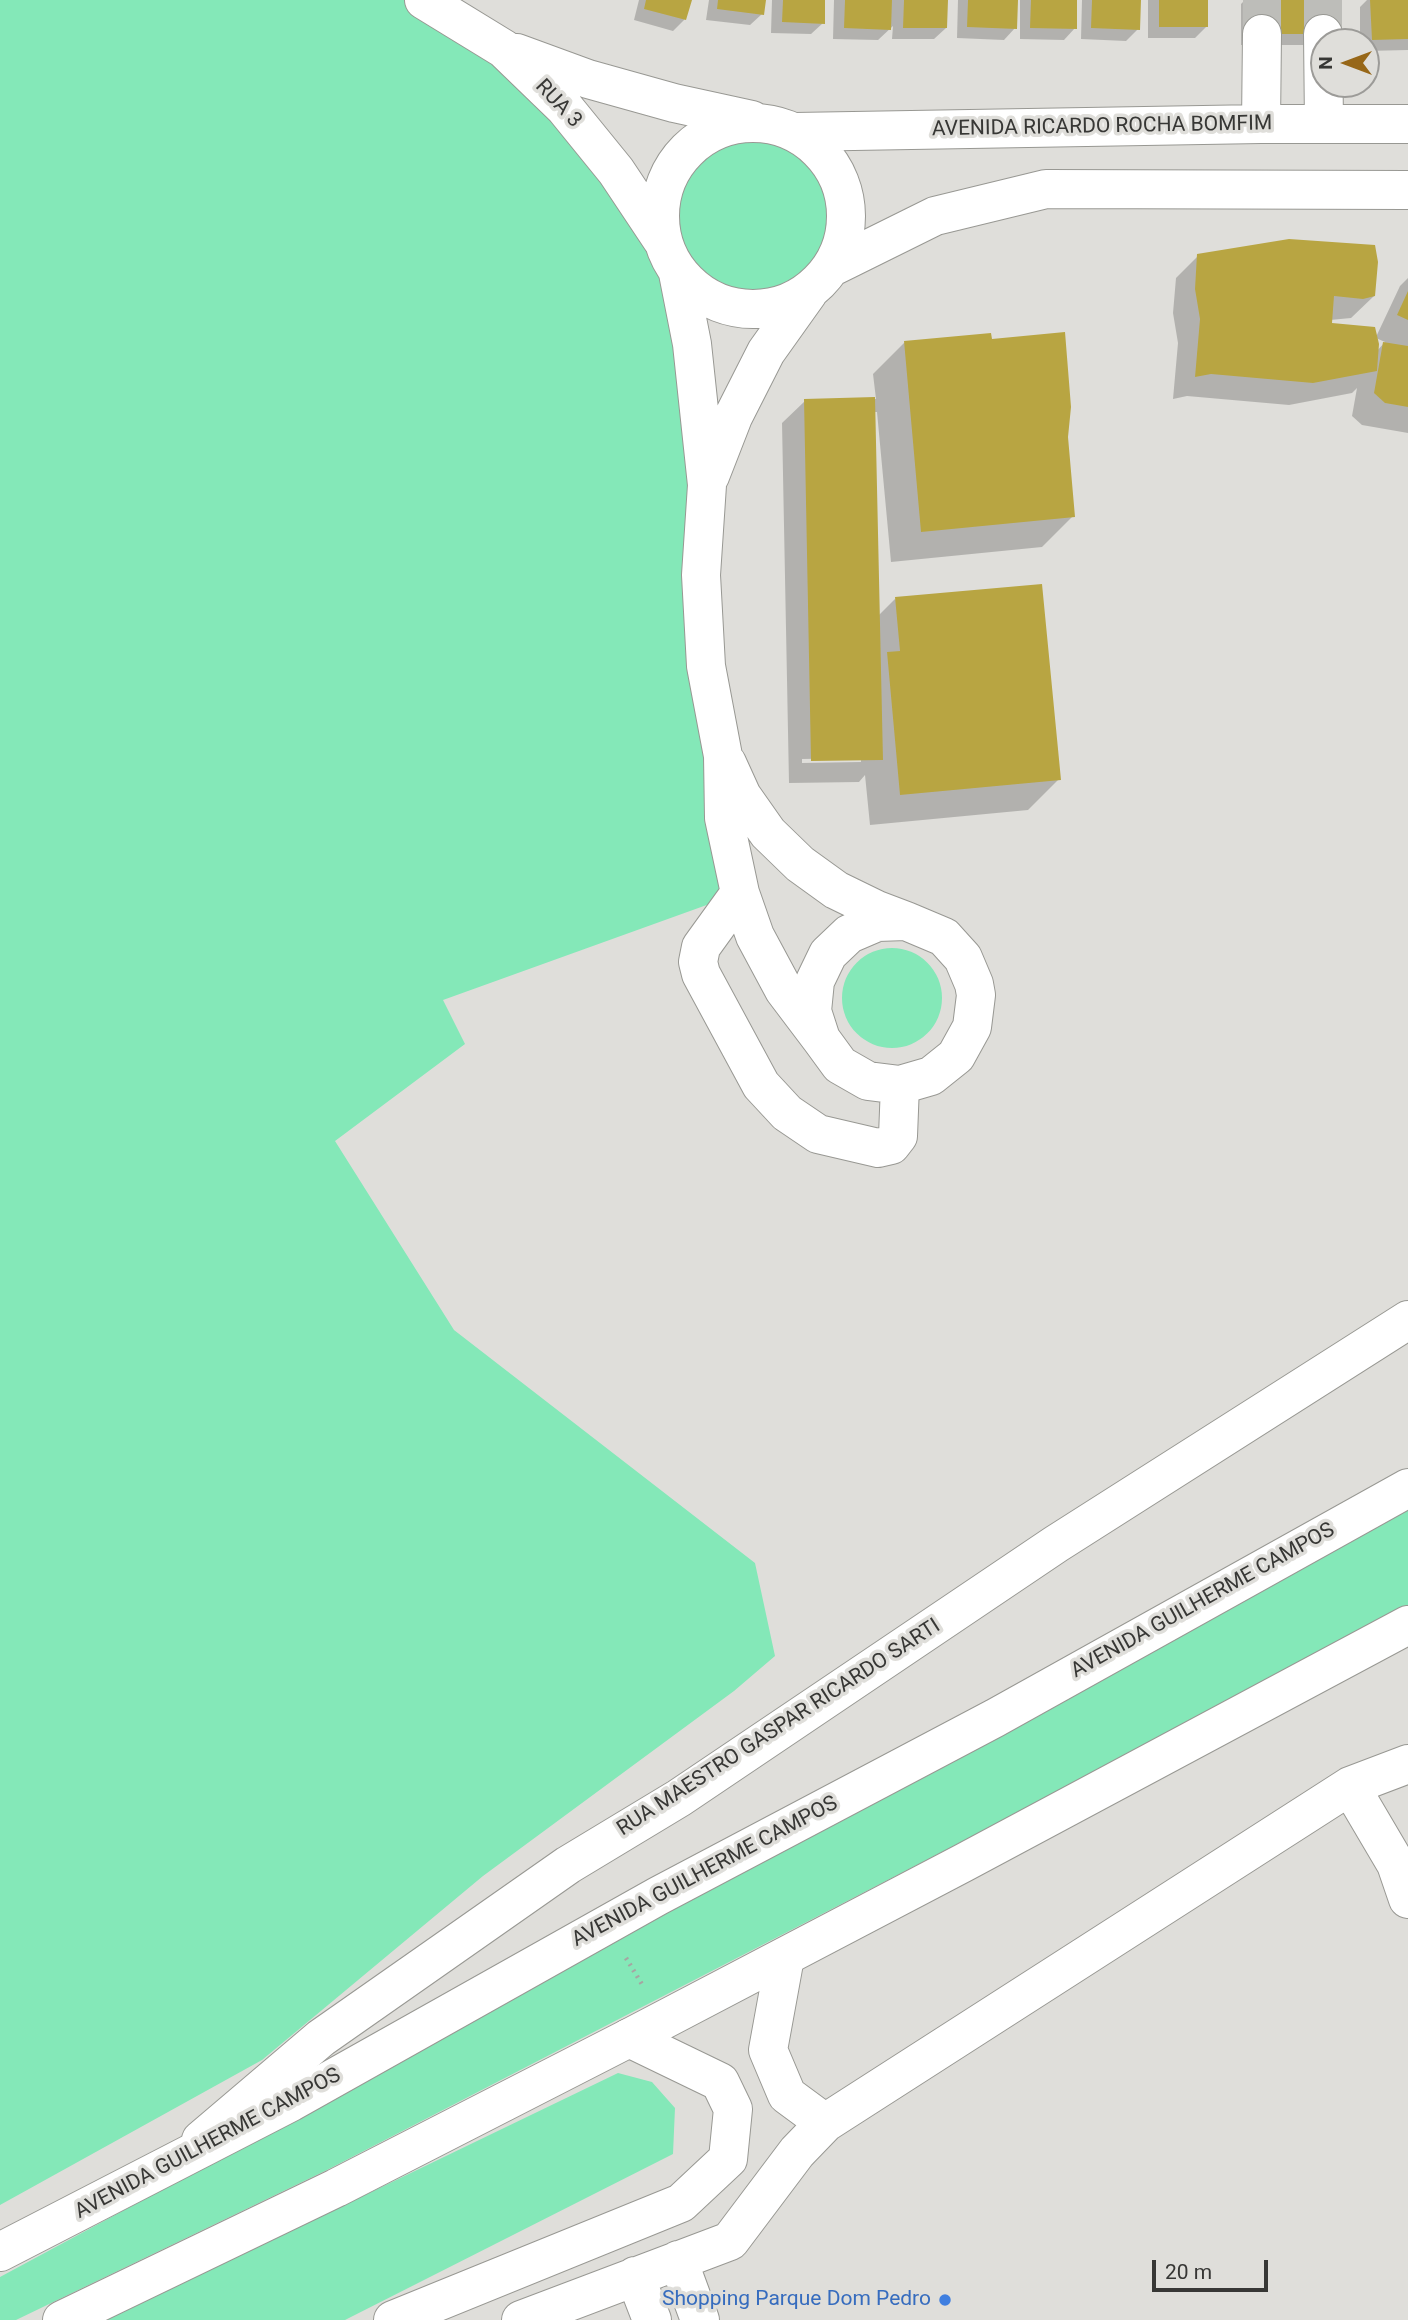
<!DOCTYPE html>
<style>
body{margin:0}
#map{position:relative;width:1408px;height:2320px;overflow:hidden;background:#dfdeda;font-family:Roboto,sans-serif}
canvas{display:block}
.north{position:absolute;left:1310px;top:28px;width:70px;height:70px;box-sizing:border-box;background:#dfdeda;border:2px solid #9c9b98;border-radius:50%;rotate:270deg;font-size:19px;font-weight:700;line-height:28px;text-align:center;color:#373735}
.north::after{content:'';display:block;margin:auto;width:24px;height:32px;background:#976718;clip-path:polygon(50% 0,100% 100%,50% 72%,0 100%)}
.scale{position:absolute;left:1152px;top:2260px;width:116px;height:32px;box-sizing:border-box;border:4px solid #373735;border-top:0;padding-left:9px;font-size:21px;line-height:24px;white-space:nowrap;color:#373735;-webkit-text-stroke:5px #dfdeda;paint-order:stroke}
</style>
<div id="map">
<canvas width="1408" height="2320"></canvas>
<div class="north">N</div>
<div class="scale">20 m</div>
</div>
<script>
const ctx = document.querySelector('canvas').getContext('2d');
ctx.lineJoin = 'round';
function fill(path, color) { ctx.fillStyle = color; ctx.fill(path, 'evenodd'); }
const poly = rows => new Path2D(rows.map(r => 'M' + r).join(''));
function strokePath(path, color, width, dash) { ctx.strokeStyle = color; ctx.lineWidth = width; ctx.lineCap = dash ? 'butt' : 'round'; ctx.setLineDash(dash || []); ctx.stroke(path); }
function label(font, color, halo, rows, align = 'center') {
  ctx.font = font + ' Roboto,sans-serif'; ctx.lineWidth = 7; ctx.setLineDash([]); ctx.textBaseline = 'middle'; ctx.strokeStyle = halo; ctx.fillStyle = color; for (const [text, x, y, turn = 0] of rows) {
    ctx.save(); ctx.translate(x, y); ctx.rotate((+turn || 0) * Math.PI / 180); ctx.textAlign = isNaN(turn) ? turn : align; if (halo) ctx.strokeText(text, 0, 0); ctx.fillText(text, 0, 0); ctx.restore();
  }
}
const green = poly([
 [0,0,424,0,488,39,662,240,692,344,740,893,443,1000,465,1044,335,1141,454,1330,755,1563,775,1656,734,1691,483,1876,262,2060,0,2205],
 '674 215a78 78 0 1 1 156 0a78 78 0 1 1-156 0Z',
 '842 998a50 50 0 1 1 100 0a50 50 0 1 1-100 0Z',
 [1408,1504,1408,1611,325,2171,16,2320,0,2320,0,2277,297,2117],
 [618,2073,652,2082,675,2108,673,2154,345,2320,106,2320]
]);
const shadow = poly([
 [639,0,690,0,685,19,673,31,634,20],
 [709,0,764,0,762,14,750,25,706,20],
 [772,0,823,0,823,23,811,34,771,33],
 [834,0,946,0,946,28,934,39,892,39,893,26,878,40,833,39],
 [958,0,1016,0,1015,28,1004,40,957,38],
 [1020,0,1076,0,1075,28,1064,40,1020,39],
 [1082,0,1139,0,1138,29,1126,41,1081,39],
 [1148,0,1207,0,1207,26,1195,38,1148,38],
 [1245,0,1331,0,1319,45,1241,45,1241,4],
 [1367,0,1408,0,1408,50,1366,51,1366,42,1360,42,1360,7],
 [1198,256,1374,296,1351,318,1330,320,1330,325,1376,337,1400,286,1408,278,1408,433,1362,425,1352,416,1357,388,1352,393,1289,405,1187,396,1173,399,1178,343,1173,313,1176,278],
 [1376,338,1385,342,1376,352],
 [990,341,1066,437,1073,516,1042,547,891,562,877,412,874,412,878,616,895,599,1059,779,1028,810,870,825,865,775,859,782,789,783,782,423,805,401,876,399,873,374,904,343],
 [861,758,861,762,802,763,802,759]
]);
const building = poly([
 [646,0,692,0,686,20,644,9],
 [718,0,766,0,764,15,717,9],
 [783,0,825,0,825,24,782,22],
 [845,0,892,0,891,30,844,28],
 [904,0,948,0,947,28,903,28],
 [968,0,1018,0,1017,29,967,27],
 [1031,0,1077,0,1077,29,1030,28],
 [1092,0,1141,0,1140,30,1091,28],
 [1159,0,1208,0,1208,27,1159,27],
 [1251,0,1332,0,1332,34,1251,34],
 [1370,0,1408,0,1408,39,1372,40],
 [1289,239,1375,245,1378,262,1375,296,1363,299,1334,296,1332,323,1375,327,1379,344,1377,371,1313,383,1211,374,1195,377,1200,319,1195,289,1197,254],
 [1408,291,1408,320,1397,315],
 [1065,332,1071,407,1068,437,1075,517,921,532,904,341,991,333,992,339],
 [1383,342,1408,346,1408,407,1385,403,1374,393],
 [875,397,883,760,811,761,804,399],
 [1042,584,1061,780,900,795,887,652,900,651,895,597]
]);
const minorTunnel = poly([
 [1323,0,1323,34],
 [1262,34,1262,0]
]);
const path = poly([
 [626,1958,643,1986]
]);
const minor = poly([
 [424,0,504,49,564,107,616,171,662,240],
 [1323,34,1324,124],
 [517,53,588,79,674,103,752,120],
 '660 216a93 93 0 1 1 186 0a93 93 0 1 1-186 0Z',
 [1261,124,1262,34],
 [795,132,1261,124,1408,124],
 [832,267,935,216,1046,189,1408,190],
 [678,273,692,344,707,485,701,575,706,666,723,756,724,818,740,893,755,936,784,990,821,1039],
 [710,476,733,417,766,352,808,293],
 [727,763,742,796,768,833,800,864,836,890,877,910,906,921,944,937,963,958,974,984,976,995,972,1027,956,1056,931,1076,900,1085,868,1081,840,1065,821,1039,812,1011,815,981,828,954,849,934,877,922,906,921],
 [740,893,701,947,698,962,701,974,761,1085,787,1113,818,1134,878,1148,891,1145,898,1136,900,1085],
 [1350,1786,1396,1864,1408,1899],
 [785,1957,768,2050,787,2095,825,2123],
 [201,2140,321,2038,568,1865,679,1798,1056,1544,1408,1320],
 [678,2260,700,2320],
 [635,2276,652,2320],
 [393,2320,681,2203,728,2159,733,2109,720,2082,629,2038],
 [521,2320,730,2241,797,2152,825,2123,1350,1786,1408,1764]
]);
const major = poly([
 [0,2252,291,2102,658,1896,995,1718,1408,1488],
 [62,2320,336,2188,629,2038,963,1863,1408,1625]
]);
const markers = [
 [945,2300,7,"#3f7fe0"]
];
const streetNames = [
 ["RUA 3",558,104,47],
 ["AVENIDA RICARDO ROCHA BOMFIM",1102,127,-1],
 ["AVENIDA GUILHERME CAMPOS",1203,1601,-29],
 ["RUA MAESTRO GASPAR RICARDO SARTI",779,1728,-33],
 ["AVENIDA GUILHERME CAMPOS",705,1872,-28],
 ["AVENIDA GUILHERME CAMPOS",208,2144,-28]
];
const shopNames = [
 ["Shopping Parque Dom Pedro",931,2300]
];
fill(green, '#84e8b8');
fill(shadow, '#0003');
fill(building, '#b8a542');
strokePath(minorTunnel, '#bdbdb9', 38, [38, 19]);
strokePath(minor, '#989893', 40);
strokePath(major, '#989893', 40);
strokePath(path, '#a6a5a2', 4.5, [2, 5]);
strokePath(minor, '#fff', 38);
strokePath(major, '#fff', 38);
for (const [x, y, r, color] of markers) { const dot = new Path2D(); dot.arc(x, y, r, 0, 2 * Math.PI); ctx.fillStyle = color; ctx.fill(dot); strokePath(dot, '#dfdeda', 2.5); }
label('21px', '#373735', '#dfdeda', streetNames);
label('21px', '#366cbe', '#dfdeda', shopNames, 'right');
</script>
